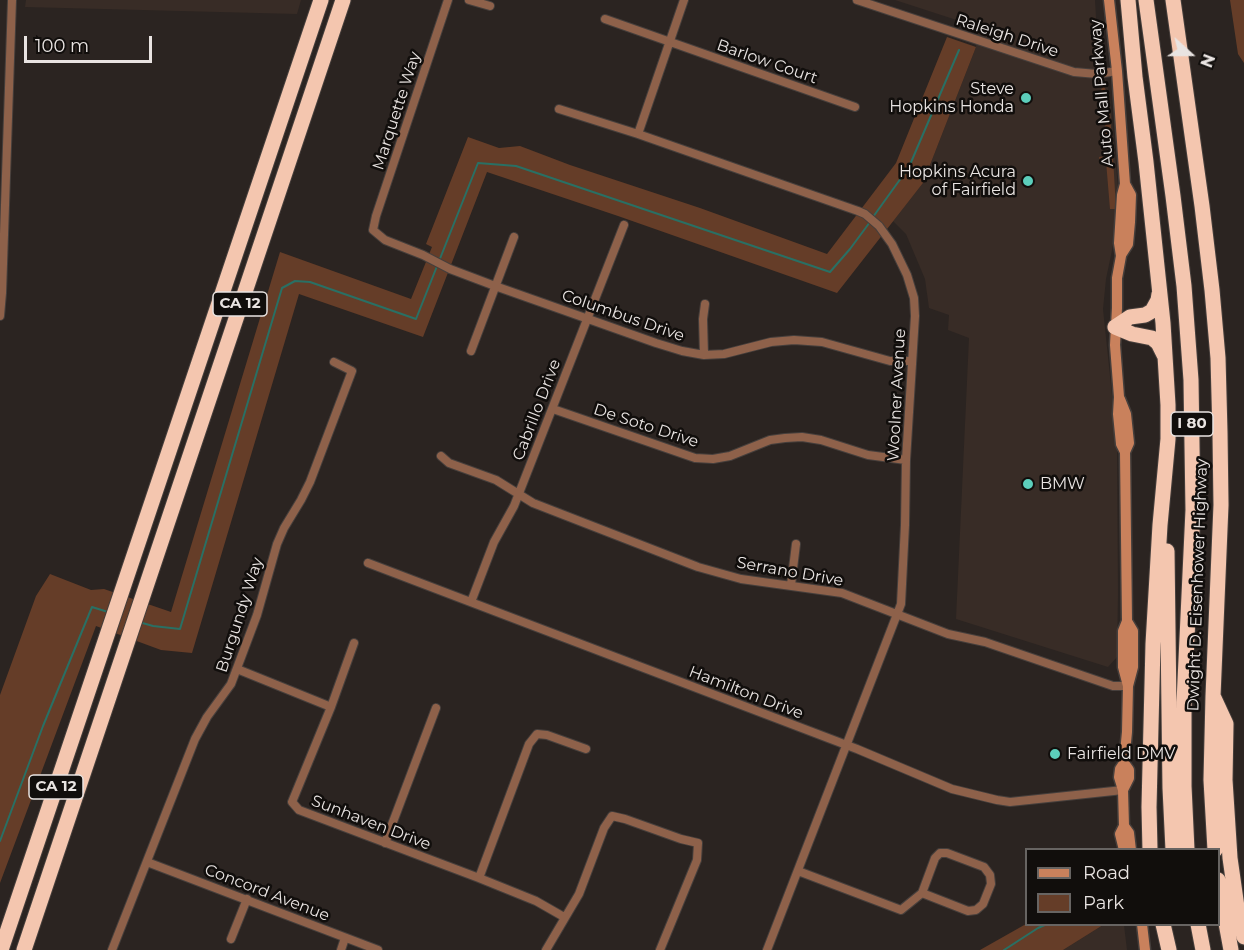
<!DOCTYPE html>
<style>
body{margin:0}
#map{position:relative;width:1244px;height:950px;overflow:hidden;background:#2b2421;font-family:Montserrat,sans-serif}
canvas{display:block}
.legend{position:absolute;left:1025px;top:848px;width:195px;height:78px;box-sizing:border-box;background:#110e0c;border:2px solid #676462;margin:0;padding:8px 10px;list-style:none;font-size:18px;color:#e9e4e2}
.legend li{display:flex;align-items:center;gap:12px;height:30px}
.legend b{width:30px;border:2px solid #676462}
.north{position:absolute;left:1160px;top:24px;width:60px;height:60px;-webkit-text-stroke:4px #110e0c;paint-order:stroke;rotate:111deg;font-size:16px;font-weight:700;line-height:24px;text-align:center;color:#e9e4e2}
.north::after{content:'';display:block;margin:auto;width:21px;height:27px;background:#e9e4e2;clip-path:polygon(50% 0,100% 100%,50% 72%,0 100%)}
.scale{position:absolute;left:24px;top:36px;width:128px;height:27px;box-sizing:border-box;border:3px solid #e9e4e2;border-top:0;padding-left:8px;font-size:18px;line-height:21px;white-space:nowrap;color:#e9e4e2;-webkit-text-stroke:4px #110e0c;paint-order:stroke}
</style>
<div id="map">
<canvas width="1244" height="950"></canvas>
<ul class="legend">
<li><b style="height:8px;background:#c9815c"></b>Road</li>
<li><b style="height:16px;background:#653d28"></b>Park</li>
</ul>
<div class="north">N</div>
<div class="scale">100 m</div>
</div>
<script>
const ctx = document.querySelector('canvas').getContext('2d');
ctx.lineJoin = 'round';
function fill(path, color) { ctx.fillStyle = color; ctx.fill(path, 'evenodd'); }
const poly = rows => new Path2D(rows.map(r => 'M' + r).join(''));
function strokePath(path, color, width, dash) { ctx.strokeStyle = color; ctx.lineWidth = width; ctx.lineCap = dash ? 'butt' : 'round'; ctx.setLineDash(dash || []); ctx.stroke(path); }
function label(font, color, halo, rows, align = 'center') {
  ctx.font = font + ' Montserrat,sans-serif'; ctx.lineWidth = 5; ctx.setLineDash([]); ctx.textBaseline = 'middle'; ctx.strokeStyle = halo; ctx.fillStyle = color; for (const [text, x, y, turn = 0] of rows) {
    ctx.save(); ctx.translate(x, y); ctx.rotate((+turn || 0) * Math.PI / 180); ctx.textAlign = isNaN(turn) ? turn : align; if (halo) ctx.strokeText(text, 0, 0); ctx.fillText(text, 0, 0); ctx.restore();
  }
}
const built = poly([
 [26,0,301,0,297,14,25,7],
 [895,0,1095,0,1098,52,1110,97,1119,199,1116,231,1106,279,1103,309,1117,443,1118,593,1117,657,1108,667,956,619,969,338,948,330,949,315,929,308,925,279,906,234,893,221,923,183,976,47,975,26],
 [1103,925,1124,925,1127,950,1063,950]
]);
const green = poly([
 [1230,0,1244,0,1244,63,1238,54],
 [947,37,976,47,923,183,837,293,618,216,487,172,423,337,299,294,192,653,161,650,96,626,0,883,0,695,36,596,50,574,91,590,104,589,171,612,280,252,411,299,432,247,426,244,468,137,499,148,520,146,570,165,700,208,827,254,896,163],
 [1104,87,1109,95,1112,143,1099,142,1106,141,1104,96,1101,89],
 [1109,156,1113,157,1116,209,1110,209,1106,161,1100,161,1099,157],
 [1026,924,1103,925,1063,950,980,950]
]);
const stream = poly([
 [873,217,909,167,959,50],
 [139,622,153,626,180,629,282,288,295,281,310,282,416,319,478,163,516,166,830,272,850,249,870,222],
 [0,841,43,726,92,607,108,612],
 [1004,950,1038,928,1047,924]
]);
const street = poly([
 [448,0,376,216,373,230,385,240,423,255,450,269,495,286,656,343,682,351,704,355,724,354,771,342,794,340,822,342,890,361,912,361],
 [469,0,490,6],
 [857,0,1074,72,1097,74,1117,71],
 [605,19,855,107],
 [559,109,638,134,858,211,865,214,879,226,892,244,907,275,914,298,915,316,906,460,905,525,901,604,767,950],
 [638,134,684,0],
 [0,316,2,293,12,0],
 [471,351,514,237],
 [704,355,703,319,705,304],
 [553,409,695,458,713,459,730,456,770,440,785,438,802,437,821,440,868,455,906,460],
 [441,456,449,463,496,480,533,503,698,567,741,579,842,593,948,634,985,642,1113,686,1128,686],
 [368,563,857,749,952,789,997,800,1010,802,1123,790],
 [791,585,796,544],
 [471,602,494,542,514,506,523,483,624,225],
 [237,669,331,707,292,802,299,810,479,878,536,901,564,917],
 [331,707,354,643],
 [385,843,436,708],
 [147,862,378,950],
 [798,871,901,910,922,893,968,911,976,910,983,904,991,884,990,875,984,867,947,853,940,853,935,858,922,893],
 [479,878,529,744,537,734,547,735,586,749],
 [231,939,247,899],
 [112,950,195,739,207,717,231,684,257,615,277,544,284,528,301,500,310,482,352,371,334,362],
 [341,950,345,938],
 [546,950,579,894,604,828,612,816,625,819,681,839,698,843,697,860,660,950]
]);
const secondary = poly([
 [1109,0,1117,71,1125,184,1122,195,1119,243,1121,256,1117,278,1117,308,1115,345,1119,397,1118,414,1121,444,1125,452],
 [1121,255,1128,244,1130,222,1131,195,1125,184],
 [1120,399,1126,414,1129,443,1125,452,1127,621,1123,631,1123,667,1128,686],
 [1123,790,1129,778,1129,770,1124,763],
 [1124,826,1129,833,1131,850],
 [1124,850,1120,834,1124,826,1123,790,1119,777,1120,769,1124,763,1127,732,1128,686,1133,667,1133,631,1127,621],
 [1142,924,1145,950]
]);
const highway = poly([
 [1128,0,1135,77,1146,162,1163,323,1168,405,1168,439,1160,525,1153,644,1149,807,1150,850],
 [1146,0,1173,196,1184,286,1191,380,1193,510,1184,702,1184,786,1187,850],
 [1173,0,1202,206,1212,290,1218,358,1220,433,1221,505,1213,696,1211,780,1215,850],
 [1115,327,1130,317,1145,315,1152,311,1158,300,1159,294],
 [1115,327,1132,334,1152,338,1158,343,1164,355],
 [1167,551,1170,788,1173,850],
 [1214,698,1226,724,1225,780,1230,858,1237,907,1244,937],
 [1218,880,1231,950],
 [1163,924,1169,950],
 [1198,924,1203,950],
 [1,950,321,0],
 [24,950,343,0]
]);
const markers = [
 [1026,98,6,"#5ccebb"],
 [1028,181,6,"#5ccebb"],
 [1028,484,6,"#5ccebb"],
 [1055,754,6,"#5ccebb"]
];
const shields = [
 [240,304,54],
 [1192,424,42],
 [56,787,54]
];
const shieldNames = [
 ["CA 12",240,304],
 ["I 80",1192,424],
 ["CA 12",56,787]
];
const streetNames = [
 ["Raleigh Drive",1007,36,18],
 ["Barlow Court",767,62,19],
 ["Auto Mall Parkway",1102,93,-95],
 ["Marquette Way",397,111,-72],
 ["Columbus Drive",623,316,19],
 ["Woolner Avenue",897,395,-87],
 ["Cabrillo Drive",537,410,-69],
 ["De Soto Drive",646,426,18],
 ["Serrano Drive",790,572,10],
 ["Dwight D. Eisenhower Highway",1198,585,-88],
 ["Burgundy Way",240,615,-72],
 ["Hamilton Drive",746,693,21],
 ["Sunhaven Drive",371,823,21],
 ["Concord Avenue",267,893,21]
];
const poiNames = [
 ["Steve",1014,89],
 ["Hopkins Honda",1014,107],
 ["Hopkins Acura",1016,172],
 ["of Fairfield",1016,190],
 ["BMW",1040,484,"left"],
 ["Fairfield DMV",1067,754,"left"]
];
fill(built, '#382c26');
fill(green, '#653d28');
strokePath(stream, '#297064', 2);
strokePath(street, '#463f3c', 10);
strokePath(secondary, '#463f3c', 13);
strokePath(highway, '#463f3c', 17);
strokePath(street, '#8e614a', 8);
strokePath(secondary, '#c9815c', 10);
strokePath(highway, '#f4c6af', 15);
for (const [x, y, r, color] of markers) { const dot = new Path2D(); dot.arc(x, y, r, 0, 2 * Math.PI); ctx.fillStyle = color; ctx.fill(dot); strokePath(dot, '#110e0c', 2); }
for (const [x, y, w] of shields) { const box = new Path2D(); box.roundRect(x - w / 2, y - 12, w, 24, 4.5); ctx.fillStyle = '#110e0c'; ctx.fill(box); strokePath(box, '#e9e4e2', 1.5); }
label('bold 15px', '#e9e4e2', null, shieldNames);
label('16px', '#e9e4e2', '#110e0c', streetNames);
label('16px', '#e9e4e2', '#110e0c', poiNames, 'right');
</script>
